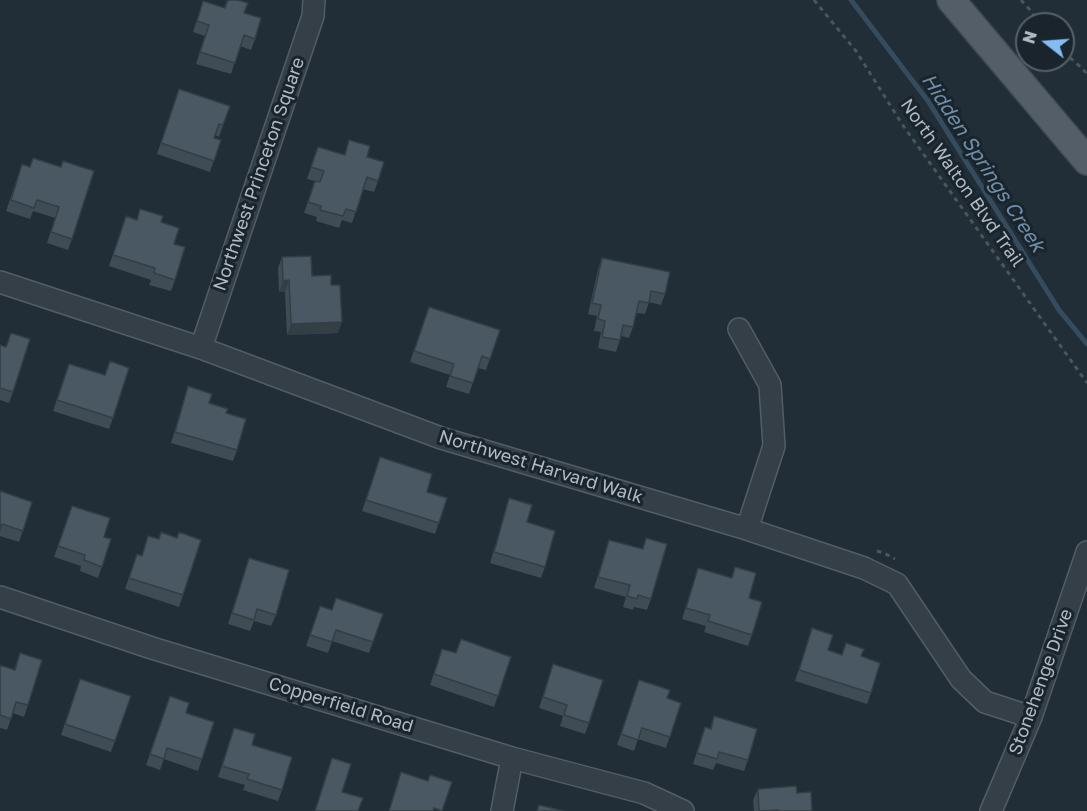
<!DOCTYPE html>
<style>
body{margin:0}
#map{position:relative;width:1087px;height:811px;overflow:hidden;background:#212d37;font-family:"Golos Text",sans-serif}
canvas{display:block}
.north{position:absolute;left:1015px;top:12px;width:60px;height:60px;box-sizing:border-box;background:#1a242c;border:2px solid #566069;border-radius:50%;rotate:287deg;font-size:16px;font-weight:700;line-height:24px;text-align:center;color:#afbac4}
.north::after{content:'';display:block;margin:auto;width:21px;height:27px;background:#85bcf4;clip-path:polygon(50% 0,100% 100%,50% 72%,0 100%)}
</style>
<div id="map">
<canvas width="1087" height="811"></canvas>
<div class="north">N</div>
</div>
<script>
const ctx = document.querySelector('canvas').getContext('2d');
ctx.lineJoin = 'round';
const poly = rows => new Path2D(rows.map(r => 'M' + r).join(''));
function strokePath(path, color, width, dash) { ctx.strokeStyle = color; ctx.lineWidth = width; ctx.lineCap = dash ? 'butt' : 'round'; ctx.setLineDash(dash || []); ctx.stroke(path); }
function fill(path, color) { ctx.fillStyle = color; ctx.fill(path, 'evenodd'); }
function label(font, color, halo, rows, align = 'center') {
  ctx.font = font + ' "Golos Text",sans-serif'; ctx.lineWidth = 6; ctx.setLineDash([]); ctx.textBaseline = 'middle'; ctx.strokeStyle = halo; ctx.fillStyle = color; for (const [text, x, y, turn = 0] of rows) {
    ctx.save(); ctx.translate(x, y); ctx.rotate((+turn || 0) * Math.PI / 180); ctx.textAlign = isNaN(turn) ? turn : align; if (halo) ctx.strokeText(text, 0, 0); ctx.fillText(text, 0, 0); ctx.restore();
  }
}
const stream = poly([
 [851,0,928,101,1059,310,1087,344]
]);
const path = poly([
 [814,0,856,51,902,124,1087,383],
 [1021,0,1031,11,1039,24],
 [1063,52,1082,68,1087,74],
 [877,551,884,553,895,559]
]);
const minor = poly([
 [0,282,201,348,441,438,747,529,864,568,897,584,961,679,985,702,1031,717],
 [739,329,770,385,774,446,747,529],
 [201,348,313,16,314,0],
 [0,597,152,648,512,758,644,793,683,811],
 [502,811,512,758],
 [991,811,1031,717,1087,552]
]);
const major = poly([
 [951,0,1087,161]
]);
const wall = poly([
 [227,0,244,13,255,39,251,50,240,46,231,74,196,64,205,36,193,32,203,1,224,8],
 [179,89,230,106,219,137,215,135,214,138,221,140,210,172,157,154],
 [349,140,367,157,378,181,374,192,363,189,352,223,342,220,339,228,316,221,317,217,304,213,315,181,307,179,318,147,344,155],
 [22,164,30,167,60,167,72,239,68,250,47,243,55,218,33,211,30,219,6,211],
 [137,220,161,222,174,244,175,280,171,291,149,285,151,280,109,266,122,228],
 [282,257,312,276,331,285,338,333,287,335,285,292,279,292,278,268],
 [602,258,665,294,661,305,649,302,645,314,637,313,633,327,629,338,621,336,616,352,598,348,601,332,594,331,597,316,588,314,598,269],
 [425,318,500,330,486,370,478,368,469,394,446,387,450,375,410,362],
 [0,345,13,392,9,403,0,400],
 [65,375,113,418,109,429,53,411],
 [188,386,209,403,226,413,237,450,233,461,171,443],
 [380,457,427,492,447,498,435,534,362,511],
 [0,491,32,502,19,542,0,536],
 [509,498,527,522,545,567,541,578,490,563],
 [72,506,104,537,111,539,98,578,80,571,81,566,54,557],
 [646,538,651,599,647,610,634,607,633,610,623,607,626,597,594,588,609,540,642,549],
 [137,554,183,595,179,607,125,589],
 [249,558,276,615,271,626,254,621,250,631,228,624],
 [735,567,749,598,752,635,748,646,704,632,706,626,682,619,698,568,731,578],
 [320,606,332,610,383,614,369,653,332,641,328,653,306,646],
 [812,628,828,650,842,655,861,656,871,693,867,704,795,681],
 [442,649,456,653,511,657,494,707,430,685],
 [20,653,28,705,24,717,13,713,7,730,0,728,0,665,14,670],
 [553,664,589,723,585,734,560,726,563,716,539,708],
 [80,679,131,696,111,752,61,735],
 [639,680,667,698,681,703,666,748,638,739,634,751,617,745],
 [170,696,186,713,214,722,198,771,164,759,160,770,146,765],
 [714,716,748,760,744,771,716,763,713,770,693,764,705,727,710,729],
 [234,728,252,745,282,790,278,801,243,790,245,785,218,777],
 [758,789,797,793,812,811,754,811,753,800]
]);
const shadedWall = poly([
 [289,280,285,292,279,292,283,281],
 [342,322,338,333,287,335,291,324]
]);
const building = poly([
 [228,0,238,0,248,3,244,13,261,18,255,39,244,35,235,63,200,52,209,25,197,21,203,1,225,8,228,0],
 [179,89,230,106,223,125,219,124,214,138,221,140,214,161,161,143,179,89],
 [349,140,370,146,367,157,384,162,378,181,367,177,356,212,346,209,343,216,320,210,321,206,308,202,315,181,320,182,324,171,311,167,318,147,345,155,349,140],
 [33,158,61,167,63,161,94,171,72,239,51,232,59,207,37,200,34,208,11,200,22,164,30,167,33,158],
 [140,209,163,216,161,222,179,228,174,244,185,247,175,280,154,273,155,268,113,255,126,216,137,220,140,209],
 [311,256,312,276,331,275,331,285,340,285,342,322,291,324,289,280,283,281,282,257,311,256],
 [602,258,670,272,665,294,651,291,649,303,639,301,633,327,623,325,620,340,602,337,605,321,598,319,601,305,592,303,602,258],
 [429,307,500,330,490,359,482,356,473,383,450,376,454,364,414,351,429,307],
 [11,333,30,339,13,392,0,388,0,345,6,347,11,333],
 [110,361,129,368,113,418,57,400,69,364,105,375,110,361],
 [188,386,212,394,209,403,228,409,226,413,246,419,237,450,175,432,188,386],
 [380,457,432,474,427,492,447,498,439,523,366,500,380,457],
 [0,491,32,502,23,531,2,524,0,530,0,491],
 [509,498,532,505,527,522,555,531,545,567,494,552,509,498],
 [72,506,110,518,104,537,111,539,102,567,84,560,85,555,58,546,72,506],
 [161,532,177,538,179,532,201,540,183,595,129,578,137,554,142,556,148,536,159,539,161,532],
 [646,538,667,544,651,599,638,595,637,599,627,596,630,585,598,577,609,540,643,549,646,538],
 [249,558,289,570,276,615,257,609,254,620,232,613,249,558],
 [735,567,756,573,749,598,762,602,752,635,708,621,710,615,686,608,698,568,732,578,735,567],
 [336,598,383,614,373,642,336,630,332,642,310,635,320,606,332,610,336,598],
 [812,628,833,635,828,650,842,655,846,643,864,649,861,656,880,663,871,693,799,670,812,628],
 [461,639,511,657,498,696,434,674,442,649,456,653,461,639],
 [20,653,42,660,28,705,16,702,11,719,0,715,0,665,15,670,20,653],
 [553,664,603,680,589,723,564,715,567,705,543,697,553,664],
 [80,679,131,696,115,741,65,724,80,679],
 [639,680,670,690,667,698,681,703,670,737,642,728,638,740,621,734,639,680],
 [170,696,189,703,186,713,214,722,202,759,167,748,164,759,150,754,170,696],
 [714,716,757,729,748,760,719,752,717,759,697,753,705,727,711,729,714,716],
 [234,728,255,734,252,745,292,757,282,790,247,779,249,774,222,766,234,728],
 [332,758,351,764,342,792,363,798,358,811,315,811,332,758],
 [401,772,428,781,430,775,452,782,442,811,434,808,433,811,389,811,401,772],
 [796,786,797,793,811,792,812,811,778,811,778,810,759,811,758,789,796,786],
 [539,805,564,811,537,811,539,805]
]);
const streetNames = [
 ["Northwest Princeton Square",259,174,-71],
 ["North Walton Blvd Trail",962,183,55],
 ["Northwest Harvard Walk",541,467,17],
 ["Stonehenge Drive",1041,682,-70],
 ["Copperfield Road",341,705,17]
];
const waterNames = [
 ["Hidden Springs Creek",983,163,57]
];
strokePath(stream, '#354b5e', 5);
strokePath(minor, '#525d66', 24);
strokePath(major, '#3e4851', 30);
strokePath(path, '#455959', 3, [4.5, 4.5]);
strokePath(minor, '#353f48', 21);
strokePath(major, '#535e68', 27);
fill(wall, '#3f4c55');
fill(shadedWall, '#333e45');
fill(building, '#495863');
strokePath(building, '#333e45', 1.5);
label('18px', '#afbac4', '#1a242c', streetNames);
label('italic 20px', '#708ea8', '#1a242c', waterNames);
</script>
